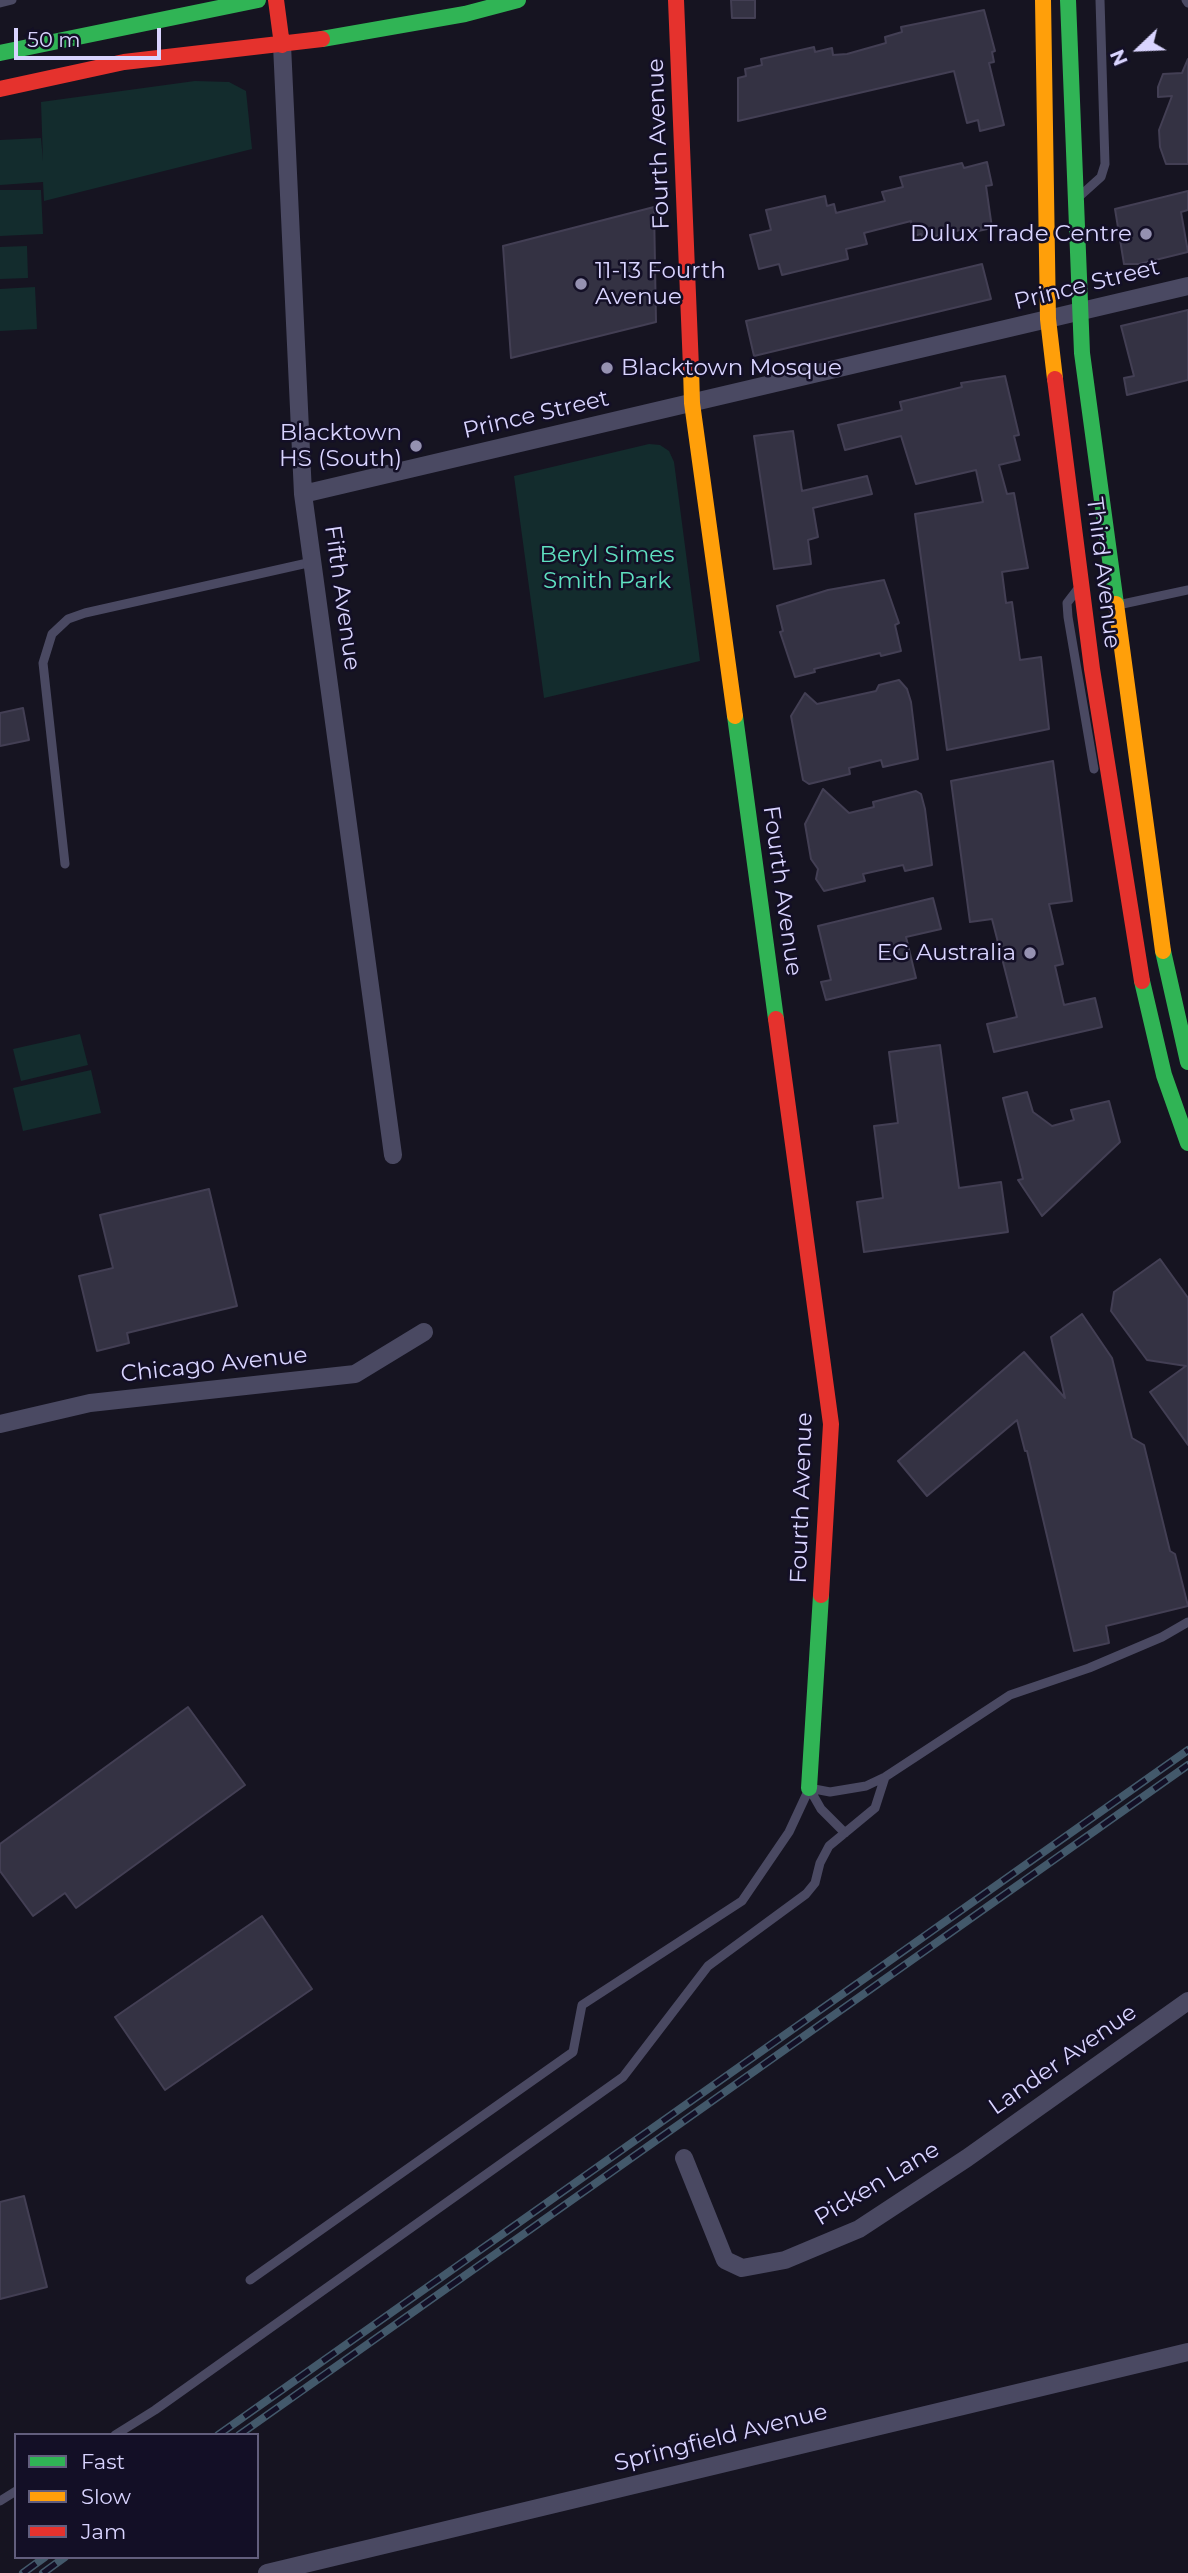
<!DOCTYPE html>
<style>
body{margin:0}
#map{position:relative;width:1188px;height:2573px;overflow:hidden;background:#161421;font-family:Montserrat,sans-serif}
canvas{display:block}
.legend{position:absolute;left:14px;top:2433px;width:245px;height:126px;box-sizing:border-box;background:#130f26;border:2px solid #625e7d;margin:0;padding:9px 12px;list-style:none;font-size:21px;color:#d9d4ff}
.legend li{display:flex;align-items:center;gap:14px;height:35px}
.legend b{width:35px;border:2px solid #625e7d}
.north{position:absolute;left:1104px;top:14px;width:70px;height:70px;-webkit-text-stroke:5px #130f26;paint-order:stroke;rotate:247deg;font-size:19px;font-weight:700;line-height:28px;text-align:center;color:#d9d4ff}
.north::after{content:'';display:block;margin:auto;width:24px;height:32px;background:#d9d4ff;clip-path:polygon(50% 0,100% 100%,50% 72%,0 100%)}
.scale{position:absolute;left:14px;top:28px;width:147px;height:32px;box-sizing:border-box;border:4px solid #d9d4ff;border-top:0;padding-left:9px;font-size:21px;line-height:24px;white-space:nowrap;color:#d9d4ff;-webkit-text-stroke:5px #130f26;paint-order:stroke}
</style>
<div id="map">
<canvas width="1188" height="2573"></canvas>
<ul class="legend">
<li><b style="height:9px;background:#30b455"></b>Fast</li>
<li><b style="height:9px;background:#ff9f0a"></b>Slow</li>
<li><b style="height:9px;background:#e5322d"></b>Jam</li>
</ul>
<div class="north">N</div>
<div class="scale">50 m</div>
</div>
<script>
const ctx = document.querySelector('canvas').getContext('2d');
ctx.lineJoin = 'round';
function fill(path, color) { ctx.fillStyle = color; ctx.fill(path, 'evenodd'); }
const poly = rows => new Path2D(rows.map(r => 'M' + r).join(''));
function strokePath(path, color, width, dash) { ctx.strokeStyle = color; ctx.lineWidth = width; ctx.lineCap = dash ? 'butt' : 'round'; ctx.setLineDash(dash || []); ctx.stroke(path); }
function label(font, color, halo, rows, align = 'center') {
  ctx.font = font + ' Montserrat,sans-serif'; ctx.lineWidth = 5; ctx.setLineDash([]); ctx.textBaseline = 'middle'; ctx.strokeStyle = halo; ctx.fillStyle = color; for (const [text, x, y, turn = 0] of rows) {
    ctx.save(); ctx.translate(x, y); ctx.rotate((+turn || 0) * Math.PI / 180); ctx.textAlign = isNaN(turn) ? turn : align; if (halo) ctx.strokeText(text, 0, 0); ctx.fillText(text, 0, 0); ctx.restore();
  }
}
const green = poly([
 [195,81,229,82,246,91,252,149,44,201,43,182,0,185,0,140,41,138,43,161,41,102],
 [0,190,41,190,43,234,0,236],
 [27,246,28,278,0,279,0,247],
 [35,287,37,329,0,331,0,289],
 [649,444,660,445,669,451,674,462,700,661,544,698,514,476],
 [80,1034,88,1065,21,1081,13,1049],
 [91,1070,101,1113,23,1131,13,1088]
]);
const building = poly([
 [731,0,755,0,755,18,732,18,731,0],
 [984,10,995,51,992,52,994,62,989,63,1004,125,980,131,978,120,967,123,954,71,738,121,738,78,746,76,745,69,762,65,761,59,814,47,815,52,832,48,833,55,847,54,886,43,885,37,902,32,901,27,984,10],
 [1188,59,1188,164,1166,164,1160,147,1159,130,1172,96,1158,97,1158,87,1163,74,1182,73,1188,59],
 [987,162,992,185,986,186,992,228,969,233,968,228,923,239,921,234,914,236,911,221,864,233,867,244,846,249,848,259,782,275,779,264,759,269,750,235,771,230,766,210,825,196,827,206,834,204,836,213,885,201,882,192,903,187,900,177,962,163,964,168,987,162],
 [1188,191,1188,210,1181,212,1188,252,1139,264,1124,264,1115,209,1188,191],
 [654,207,656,322,511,358,503,246,654,207],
 [982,264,991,299,754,356,746,321,982,264],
 [1188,310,1188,380,1127,395,1124,378,1134,376,1121,326,1188,310],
 [1005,376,1019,435,1014,436,1020,460,999,465,1007,494,1014,493,1028,568,1002,572,1006,603,1012,602,1020,660,1041,657,1049,729,947,750,915,514,983,502,976,470,916,484,901,436,845,450,838,425,902,410,900,402,962,387,961,383,1005,376],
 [793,431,802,491,867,476,872,494,813,508,818,537,808,540,811,564,774,569,754,436,793,431],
 [884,580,899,623,895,625,901,651,881,656,880,653,814,669,815,672,795,677,780,632,783,631,777,606,828,590,884,580],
 [899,680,907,689,911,702,918,759,883,767,881,760,849,768,850,774,809,784,803,780,791,716,805,693,817,704,876,691,879,685,899,680],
 [23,708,29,740,0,746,0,713,23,708],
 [1053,761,1072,901,1049,904,1063,964,1055,966,1064,1005,1095,998,1102,1027,994,1052,987,1024,1017,1017,992,919,970,922,951,781,1053,761],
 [823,789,849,813,874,807,873,802,916,791,921,794,925,809,932,865,905,871,903,865,863,874,865,881,824,891,816,879,818,869,811,859,805,824,823,789],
 [933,898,941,929,906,937,916,978,826,1000,821,982,831,980,818,926,933,898],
 [940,1045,959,1188,1001,1182,1008,1232,864,1252,857,1202,883,1198,874,1126,898,1123,889,1052,940,1045],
 [1027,1092,1033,1112,1052,1126,1074,1120,1071,1110,1109,1101,1120,1142,1042,1216,1018,1180,1023,1179,1003,1098,1027,1092],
 [209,1189,237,1306,127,1333,129,1343,97,1351,79,1276,113,1268,100,1215,209,1189],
 [1160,1259,1188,1298,1188,1445,1150,1392,1186,1366,1147,1360,1111,1311,1114,1292,1160,1259],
 [1082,1314,1112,1358,1132,1438,1144,1445,1170,1551,1175,1554,1188,1606,1106,1626,1109,1643,1074,1651,1027,1451,1025,1451,1017,1420,927,1496,898,1461,1024,1352,1065,1398,1051,1337,1082,1314],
 [188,1707,245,1785,76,1908,65,1893,33,1916,0,1871,0,1844,188,1707],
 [262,1916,312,1989,165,2090,115,2017,262,1916],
 [24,2196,47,2287,0,2299,0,2202,24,2196]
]);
const lane = poly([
 [1186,0,1188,3],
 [0,3,12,0],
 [1081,195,1101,177,1105,164,1100,0],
 [1077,590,1067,603,1068,617,1094,769],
 [1118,605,1188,590],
 [65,864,43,663,52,634,68,619,85,613,312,562],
 [845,1833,821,1809,809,1788,830,1792,866,1786,885,1777,1010,1695,1089,1668,1162,1637,1188,1622],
 [250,2280,573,2052,582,2005,742,1901,789,1832,809,1789],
 [115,2435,155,2410,623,2077,708,1966,806,1894,815,1883,820,1863,829,1846,875,1808,885,1777],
 [0,2501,16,2491]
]);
const street = poly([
 [282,45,303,494,393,1155],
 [303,494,1188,286],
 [0,1424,90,1403,355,1374,424,1332],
 [684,2158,725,2260,742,2268,785,2260,859,2229,967,2158,1188,2001],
 [267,2573,1188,2352]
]);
const fast = poly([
 [1068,0,1082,353,1116,604],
 [322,39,465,14,518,0],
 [0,53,258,0],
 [735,716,776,1019],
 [1163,951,1188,1062],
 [1142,981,1164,1075,1188,1143],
 [809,1788,821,1595]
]);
const slow = poly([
 [1043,0,1048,319,1055,379],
 [691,368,692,403,735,716],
 [1116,604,1163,951]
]);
const jam = poly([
 [276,0,282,45],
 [676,0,691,368],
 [0,89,124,62,322,39],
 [1055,379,1092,669,1142,981],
 [776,1019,831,1424,821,1595]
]);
const rail = poly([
 [218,2435,1188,1750],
 [239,2435,1188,1765],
 [23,2573,45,2557],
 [43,2573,65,2557]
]);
const markers = [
 [1146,234,7,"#9591b1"],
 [581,284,7,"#9591b1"],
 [607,368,7,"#9591b1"],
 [416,446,7,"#9591b1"],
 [1030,953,7,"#9591b1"]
];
const streetNames = [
 ["Fourth Avenue",659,144,-92],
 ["Prince Street",1087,285,-14],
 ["Prince Street",536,415,-13],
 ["Third Avenue",1103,573,83],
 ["Fifth Avenue",342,598,82],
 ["Fourth Avenue",782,891,82],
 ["Chicago Avenue",214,1365,-6],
 ["Fourth Avenue",802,1498,-88],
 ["Lander Avenue",1063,2060,-35],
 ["Picken Lane",877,2184,-31],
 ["Springfield Avenue",721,2438,-14]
];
const poiNames = [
 ["Dulux Trade Centre",1132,234],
 ["11-13 Fourth",595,271,"left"],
 ["Avenue",595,297,"left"],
 ["Blacktown Mosque",621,368,"left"],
 ["Blacktown",402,433],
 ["HS (South)",402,459],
 ["EG Australia",1016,953]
];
const parkNames = [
 ["Beryl Simes",607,555],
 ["Smith Park",607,581]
];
fill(green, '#132c2d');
fill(building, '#343243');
strokePath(building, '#433f54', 2);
strokePath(lane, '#4a4962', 9);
strokePath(street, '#4a4962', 18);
strokePath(fast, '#30b455', 16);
strokePath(slow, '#ff9f0a', 16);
strokePath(jam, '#e5322d', 16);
strokePath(rail, '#43596b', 8);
strokePath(rail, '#130f26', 5, [16]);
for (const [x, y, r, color] of markers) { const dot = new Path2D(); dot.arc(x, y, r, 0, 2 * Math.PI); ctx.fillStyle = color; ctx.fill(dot); strokePath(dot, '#130f26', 2.5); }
label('23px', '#d9d4ff', '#130f26', streetNames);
label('23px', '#d9d4ff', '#130f26', poiNames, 'right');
label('23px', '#5fe0c0', '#130f26', parkNames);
</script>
